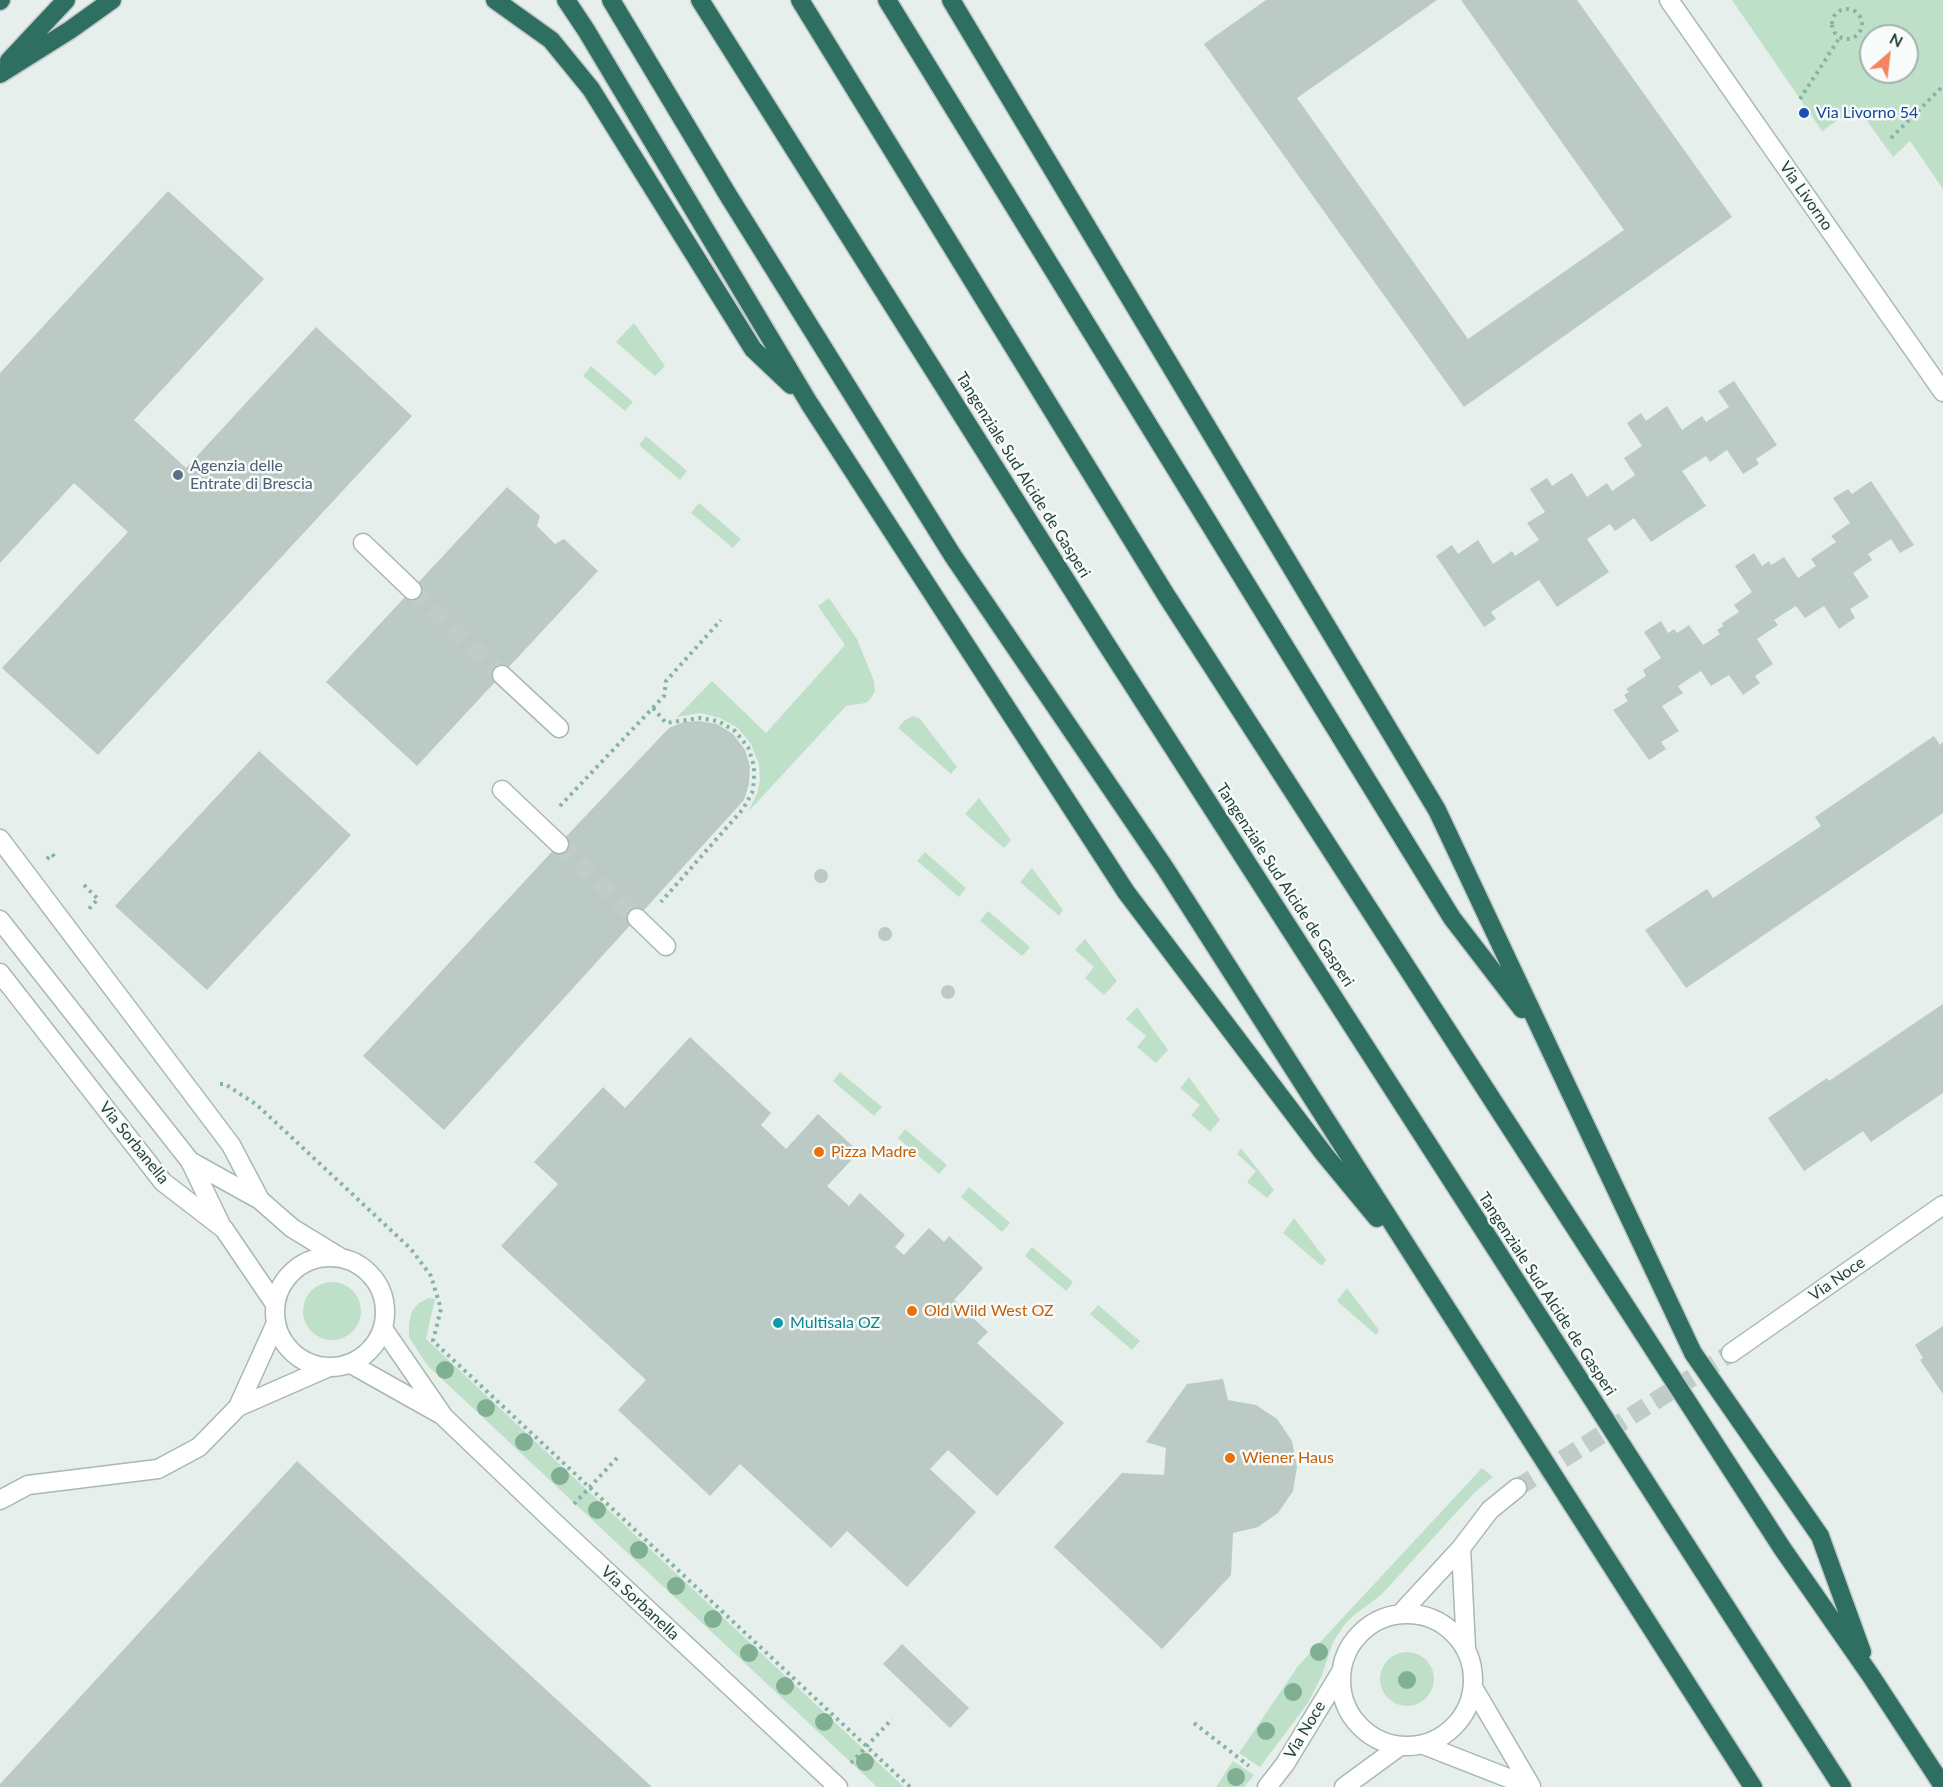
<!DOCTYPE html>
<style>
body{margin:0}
#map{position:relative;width:1943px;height:1787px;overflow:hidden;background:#e6efeb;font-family:Lato,sans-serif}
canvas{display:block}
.north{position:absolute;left:1859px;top:24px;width:60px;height:60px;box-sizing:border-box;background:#f7fbf9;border:2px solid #a3b1ad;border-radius:50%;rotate:28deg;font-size:16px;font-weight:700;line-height:24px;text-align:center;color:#24423a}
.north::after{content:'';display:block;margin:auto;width:21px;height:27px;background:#f4845f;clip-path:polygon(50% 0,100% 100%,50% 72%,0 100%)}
</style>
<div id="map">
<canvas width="1943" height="1787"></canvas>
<div class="north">N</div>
</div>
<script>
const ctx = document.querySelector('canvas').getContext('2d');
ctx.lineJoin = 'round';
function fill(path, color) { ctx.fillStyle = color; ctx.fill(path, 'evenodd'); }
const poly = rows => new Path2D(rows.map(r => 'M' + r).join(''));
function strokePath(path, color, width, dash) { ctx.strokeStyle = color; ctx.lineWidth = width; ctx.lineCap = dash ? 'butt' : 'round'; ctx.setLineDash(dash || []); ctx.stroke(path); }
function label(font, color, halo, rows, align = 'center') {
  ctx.font = font + ' Lato,sans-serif'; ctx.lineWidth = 5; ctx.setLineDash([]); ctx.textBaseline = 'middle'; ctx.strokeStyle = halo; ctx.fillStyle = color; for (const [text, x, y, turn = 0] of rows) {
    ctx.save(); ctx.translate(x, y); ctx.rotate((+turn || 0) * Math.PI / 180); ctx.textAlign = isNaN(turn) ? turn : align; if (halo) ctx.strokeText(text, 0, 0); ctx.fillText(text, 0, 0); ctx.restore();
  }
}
const green = poly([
 [1732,0,1943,0,1943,189,1910,141,1893,157,1857,107,1822,131],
 [1871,36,1907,36,1907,72,1871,72],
 [634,323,665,366,655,376,616,342],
 [591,366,633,402,625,411,583,376],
 [646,436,687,471,680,480,639,445],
 [699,503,741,539,733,548,691,513],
 [829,598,857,639,874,681,875,691,872,697,866,703,846,706,748,812,757,794,760,780,759,765,751,744,738,728,720,718,700,713,677,717,712,681,766,733,845,645,818,606],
 [913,716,920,719,957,767,951,774,898,728,905,720],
 [979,798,1011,840,1004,848,965,814],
 [925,852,966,888,959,897,917,861],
 [1032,868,1063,910,1059,916,1020,882],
 [988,911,1030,947,1022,956,980,921],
 [1085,939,1117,981,1104,995,1085,978,1094,967,1075,950],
 [1137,1007,1168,1050,1156,1063,1137,1047,1146,1036,1126,1019],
 [840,1072,882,1107,874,1116,833,1081],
 [1189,1077,1220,1120,1210,1132,1191,1115,1200,1105,1180,1088],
 [905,1129,947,1165,939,1174,898,1138],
 [1241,1148,1274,1190,1267,1198,1247,1182,1256,1171,1237,1154],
 [969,1187,1010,1223,1002,1232,961,1197],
 [1294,1218,1326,1260,1322,1266,1283,1233],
 [1032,1247,1073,1282,1066,1291,1025,1256],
 '303 1311a29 29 0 1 1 58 0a29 29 0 1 1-58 0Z',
 [1347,1288,1379,1330,1376,1335,1337,1301],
 [428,1298,435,1299,426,1339,904,1787,877,1787,427,1365,409,1337,409,1323,412,1311,418,1304],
 [1098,1305,1140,1341,1132,1350,1090,1314],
 [1482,1468,1493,1477,1475,1492,1381,1595,1353,1616,1345,1624,1333,1642,1322,1675,1308,1703,1260,1767,1239,1753,1298,1666],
 '1380 1679a27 27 0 1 1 54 0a27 27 0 1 1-54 0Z',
 [1233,1761,1254,1775,1244,1787,1216,1787]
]);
const building = poly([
 [1266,0,1437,0,1297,98,1468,339,1624,230,1461,0,1577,0,1732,217,1464,407,1204,44],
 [168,191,264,279,134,420,186,468,316,327,412,416,98,755,2,668,128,532,74,483,0,563,0,373],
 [1734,381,1777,445,1756,459,1759,464,1743,474,1727,450,1710,462,1706,456,1682,471,1706,506,1651,542,1634,518,1615,531,1610,524,1587,539,1609,572,1557,607,1539,580,1491,612,1496,619,1484,627,1436,556,1452,545,1458,554,1478,540,1493,564,1512,551,1515,556,1539,540,1527,523,1545,512,1530,489,1547,478,1552,486,1572,473,1587,497,1607,483,1612,491,1635,475,1624,458,1642,446,1627,423,1641,413,1646,421,1667,406,1682,430,1702,416,1706,422,1729,407,1718,391],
 [1871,481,1914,545,1900,553,1891,539,1868,554,1872,560,1853,573,1869,597,1850,609,1855,618,1839,629,1824,606,1805,618,1796,606,1774,620,1778,625,1757,639,1773,664,1755,676,1760,683,1743,695,1729,675,1711,686,1701,671,1678,686,1683,693,1662,706,1679,731,1661,742,1666,749,1649,760,1613,710,1628,701,1624,695,1629,692,1626,689,1646,676,1643,670,1661,658,1644,632,1661,621,1668,633,1674,629,1677,633,1689,625,1703,645,1720,634,1717,630,1723,626,1722,623,1739,612,1734,605,1752,592,1735,566,1754,553,1762,566,1769,561,1771,565,1784,557,1798,578,1816,566,1811,559,1836,542,1831,536,1850,523,1833,498,1848,489,1852,494],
 [507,487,540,516,537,526,555,544,564,539,598,571,417,766,326,682],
 [699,721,717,724,733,734,745,750,750,766,749,784,744,800,444,1130,363,1056,559,844,669,728,684,722],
 [1934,736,1940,745,1943,742,1943,813,1686,988,1645,930,1707,889,1713,898,1821,826,1815,817],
 [259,751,351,835,207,990,115,906],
 '814 876a7 7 0 1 1 14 0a7 7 0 1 1-14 0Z',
 '878 934a7 7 0 1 1 14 0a7 7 0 1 1-14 0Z',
 '941 992a7 7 0 1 1 14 0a7 7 0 1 1-14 0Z',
 [1943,1004,1943,1093,1871,1142,1863,1131,1804,1171,1768,1118,1827,1078,1829,1081],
 [690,1037,771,1113,761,1125,786,1149,818,1114,859,1152,827,1186,849,1206,860,1193,905,1235,895,1247,904,1255,929,1228,944,1242,949,1236,983,1268,954,1300,988,1332,977,1343,1064,1423,997,1496,948,1450,930,1469,976,1512,907,1587,847,1531,831,1548,740,1464,710,1496,618,1410,646,1380,501,1246,558,1184,534,1162,603,1087,625,1108],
 [1943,1326,1943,1394,1920,1360,1923,1358,1915,1345],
 [1223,1379,1228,1400,1256,1405,1277,1419,1292,1441,1297,1467,1293,1491,1278,1513,1258,1527,1233,1533,1231,1575,1162,1649,1054,1547,1122,1473,1164,1475,1166,1448,1146,1442,1187,1384],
 [297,1461,652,1787,0,1787,0,1784],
 [902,1644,969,1708,950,1728,883,1664]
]);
const streetTunnel = poly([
 [412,590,502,675],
 [559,844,637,918],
 [1517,1488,1731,1353]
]);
const path = poly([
 '1832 24a15 15 0 1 1 30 0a15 15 0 1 1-30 0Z',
 [1800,99,1840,37],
 [1891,138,1943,86],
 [653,708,666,723,700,718,718,721,735,731,748,747,754,766,754,781,752,793,743,809,661,902],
 [560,806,664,696,666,681,721,620],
 [47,859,52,854,57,860],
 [84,885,98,899,88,910],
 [220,1084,225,1084,257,1105,411,1249,431,1276,441,1309,433,1341,910,1787],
 [574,1504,618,1457],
 [1194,1723,1249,1766],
 [851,1763,892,1719]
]);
const lane = poly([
 [238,1407,276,1323],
 [0,1500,28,1485,158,1469,199,1447,238,1407,327,1368]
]);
const street = poly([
 [1669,0,1943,392],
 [363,543,412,590],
 [502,675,559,728],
 [502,790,559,844],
 [0,839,231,1145,260,1200],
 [637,918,666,946],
 [0,920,190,1161,220,1223],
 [0,973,163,1182,224,1229,275,1304],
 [190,1161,260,1200,292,1228,341,1258],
 '275 1312a55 55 0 1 1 110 0a55 55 0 1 1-110 0Z',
 [384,1330,444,1417,556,1524,838,1787],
 [1731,1353,1943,1205],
 [351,1364,440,1414],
 [1461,1548,1466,1648],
 [1401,1613,1461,1548,1490,1510,1517,1488],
 '1341 1680a66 66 0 1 1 132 0a66 66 0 1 1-132 0Z',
 [1474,1689,1531,1786],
 [1424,1745,1531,1787],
 [1267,1787,1285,1764,1341,1672],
 [1344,1787,1400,1746]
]);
const highway = poly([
 [495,0,551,40,591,89,753,349,791,385],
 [566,0,586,30,809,403,1126,892,1324,1154,1377,1218],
 [611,0,728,195,953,556,1165,868,1753,1787],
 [700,0,1105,642,1842,1787],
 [800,0,1166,595,1782,1548,1871,1676,1943,1786],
 [887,0,1452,918,1522,1009],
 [951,0,1437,810,1693,1353,1820,1536,1862,1652],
 [0,1,1,0],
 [9,61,66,0],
 [0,74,70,30,112,0]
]);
const trees = [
 [445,1370],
 [486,1408],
 [524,1442],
 [560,1476],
 [597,1510],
 [639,1550],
 [676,1586],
 [713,1619],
 [1319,1652],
 [749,1653],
 [1407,1680],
 [785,1686],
 [1293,1692],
 [824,1722],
 [1266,1731],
 [865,1762],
 [1236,1777]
];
const markers = [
 [1804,113,6,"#1a4fb4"],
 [178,475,6,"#5c6f8a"],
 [819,1152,6,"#e8710a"],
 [912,1311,6,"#e8710a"],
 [778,1323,6,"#0f9aa8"],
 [1230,1458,6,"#e8710a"]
];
const transitNames = [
 ["Via Livorno 54",1816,113]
];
const streetNames = [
 ["Via Livorno",1806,196,55],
 ["Tangenziale Sud Alcide de Gasperi",1023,475,58],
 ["Tangenziale Sud Alcide de Gasperi",1285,885,57],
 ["Via Sorbanella",134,1143,51],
 ["Via Noce",1837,1279,-35],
 ["Tangenziale Sud Alcide de Gasperi",1547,1294,57],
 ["Via Sorbanella",640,1603,43],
 ["Via Noce",1305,1730,-59]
];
const serviceNames = [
 ["Agenzia delle",190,466],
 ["Entrate di Brescia",190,484]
];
const foodNames = [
 ["Pizza Madre",831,1152],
 ["Old Wild West OZ",924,1311],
 ["Wiener Haus",1242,1458]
];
const cultureNames = [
 ["Multisala OZ",790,1323]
];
fill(green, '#bfe0c8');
fill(building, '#bbcac4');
strokePath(streetTunnel, '#bfccc8', 18, [18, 9]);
strokePath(lane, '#a8b8b2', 21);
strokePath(street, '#a8b8b2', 21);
strokePath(highway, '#c2cac8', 21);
strokePath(path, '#86b3a5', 4, [3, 4.5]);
strokePath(lane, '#fff', 18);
strokePath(street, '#fff', 18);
strokePath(highway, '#2f6f62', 18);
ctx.fillStyle = '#80af93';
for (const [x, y] of trees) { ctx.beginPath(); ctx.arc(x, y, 9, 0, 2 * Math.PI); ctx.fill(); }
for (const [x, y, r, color] of markers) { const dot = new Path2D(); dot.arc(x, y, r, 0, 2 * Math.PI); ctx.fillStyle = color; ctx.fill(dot); strokePath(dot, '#f7fbf9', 2); }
label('16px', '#164399', '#f7fbf9', transitNames, 'left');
label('16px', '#24423a', '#f7fbf9', streetNames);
label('16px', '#4e5e75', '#f7fbf9', serviceNames, 'left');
label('16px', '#c56008', '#f7fbf9', foodNames, 'left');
label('16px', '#0d838f', '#f7fbf9', cultureNames, 'left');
</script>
